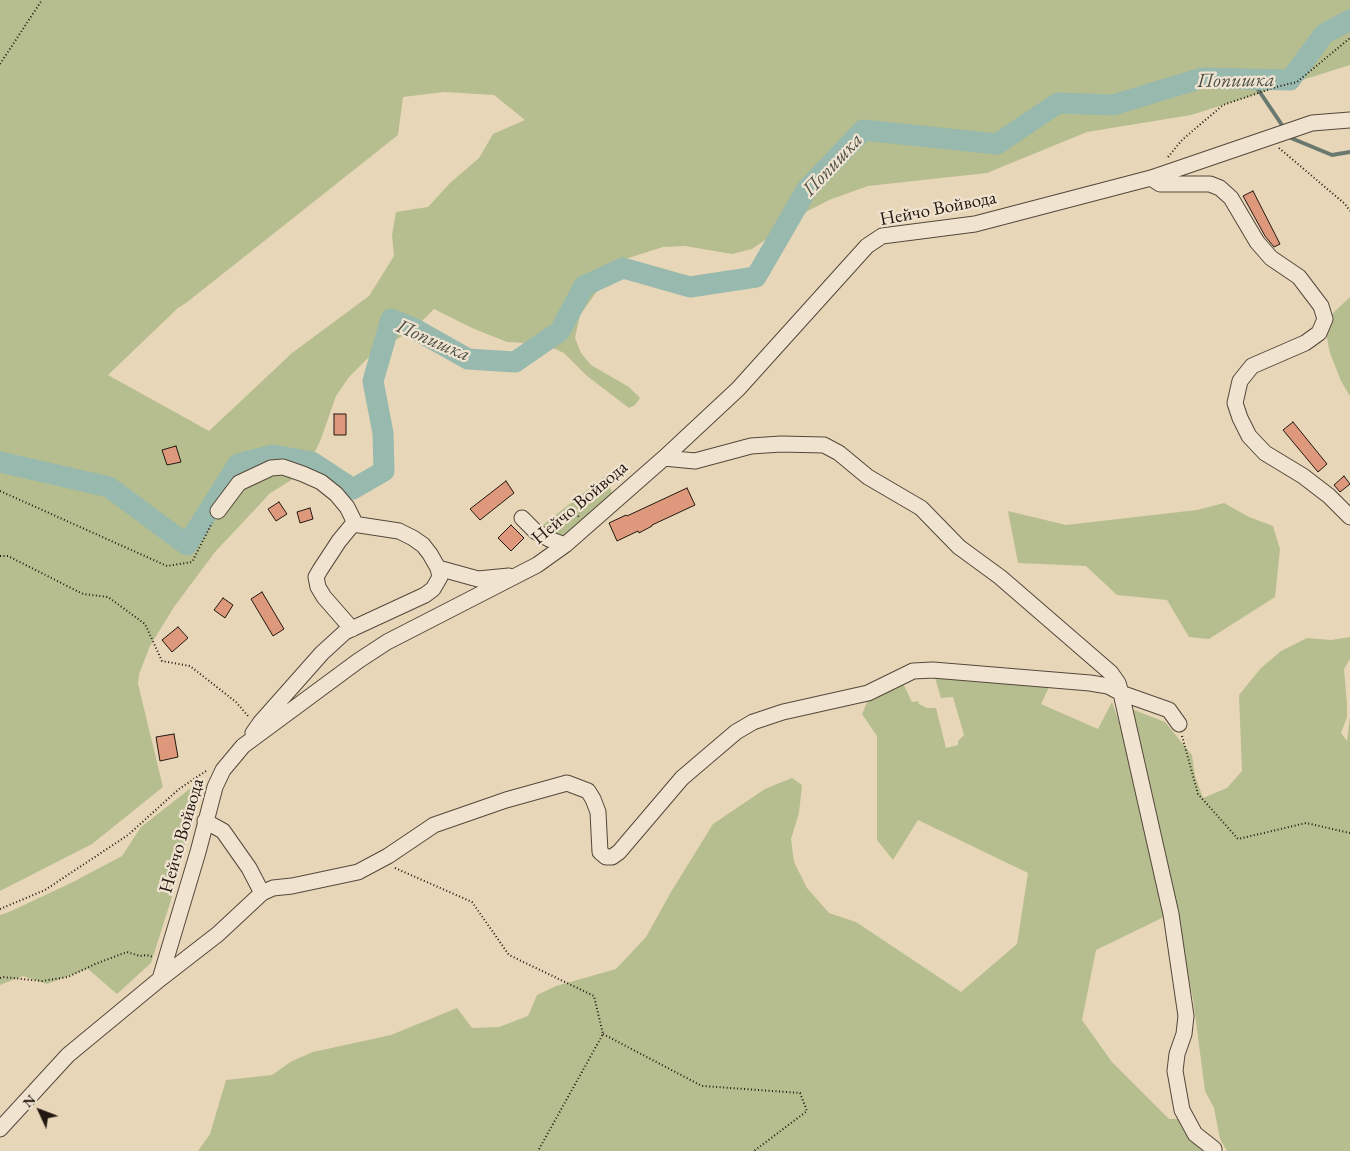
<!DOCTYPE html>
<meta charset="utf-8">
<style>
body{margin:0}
#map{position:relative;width:1350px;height:1151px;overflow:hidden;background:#e8d6b8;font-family:"EB Garamond",serif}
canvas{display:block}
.north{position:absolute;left:15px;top:1086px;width:50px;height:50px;-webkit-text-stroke:4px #f0e4d1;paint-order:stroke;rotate:313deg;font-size:14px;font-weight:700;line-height:20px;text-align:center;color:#231811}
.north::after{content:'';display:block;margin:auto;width:18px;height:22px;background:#231811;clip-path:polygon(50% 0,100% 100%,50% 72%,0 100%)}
</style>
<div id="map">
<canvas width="1350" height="1151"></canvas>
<div class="north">N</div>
</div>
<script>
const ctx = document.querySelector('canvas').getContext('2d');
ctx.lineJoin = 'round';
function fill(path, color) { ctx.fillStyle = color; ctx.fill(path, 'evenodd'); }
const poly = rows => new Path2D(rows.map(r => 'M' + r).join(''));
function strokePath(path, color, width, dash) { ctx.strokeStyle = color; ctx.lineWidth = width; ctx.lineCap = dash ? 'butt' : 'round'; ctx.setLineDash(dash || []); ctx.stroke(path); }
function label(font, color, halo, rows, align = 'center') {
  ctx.font = font + ' "EB Garamond",serif'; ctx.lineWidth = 4.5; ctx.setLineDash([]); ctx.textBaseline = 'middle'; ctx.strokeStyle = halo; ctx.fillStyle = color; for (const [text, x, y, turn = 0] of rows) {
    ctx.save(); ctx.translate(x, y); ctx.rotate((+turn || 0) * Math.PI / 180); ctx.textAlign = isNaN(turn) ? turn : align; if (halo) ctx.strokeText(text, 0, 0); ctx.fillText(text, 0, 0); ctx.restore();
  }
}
const green = poly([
 [0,0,1350,0,1350,65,1191,115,1087,132,987,173,868,186,829,200,806,212,752,249,732,254,685,246,663,247,619,261,580,315,575,338,581,353,591,365,629,387,640,398,635,405,629,408,587,376,564,353,544,344,507,342,472,328,434,309,415,328,370,356,349,377,336,396,321,439,312,458,296,477,269,494,262,502,215,552,174,607,150,646,139,674,138,684,163,787,92,844,0,891],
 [444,92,494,95,525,120,493,134,479,158,450,183,428,207,396,212,392,235,394,256,369,296,292,353,209,431,108,375,178,308,186,303,398,135,403,97],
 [1350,297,1350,396,1341,381,1330,353,1326,334,1331,315],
 [605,476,613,495,563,539,539,528],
 [1224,503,1249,517,1273,526,1280,549,1275,597,1209,639,1189,637,1167,600,1117,595,1086,566,1018,563,1008,511,1066,525,1197,510],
 [1350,637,1350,659,1344,669,1347,704,1347,717,1341,733,1347,741,1350,717,1350,1151,1227,1151,1220,1139,1214,1108,1205,1091,1193,999,1178,924,1129,708,1165,722,1192,755,1195,776,1203,798,1227,788,1242,771,1239,695,1261,668,1281,651,1307,638,1331,640],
 [933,671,1051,683,1041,704,1098,729,1112,702,1128,748,1166,916,1096,950,1082,1020,1112,1062,1169,1119,1195,1119,1211,1151,198,1151,210,1134,226,1080,272,1075,292,1061,313,1052,391,1035,457,1008,472,1028,499,1027,528,1016,537,995,556,986,616,969,646,937,671,892,713,824,765,789,792,778,802,785,799,813,791,839,794,862,807,888,829,913,856,922,961,992,1017,944,1028,873,918,820,893,860,877,840,877,736,862,714,870,695,901,679,912,702,918,701,919,704,927,708,936,708,946,748,958,745,958,741,964,735,953,697,941,698],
 [201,780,171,900,151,963,117,994,88,969,47,984,23,976,0,985,0,915,9,912,73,882,122,856,141,827]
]);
const stream = poly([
 [1251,79,1284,128],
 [1288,134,1291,138,1332,155,1350,152]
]);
const river = poly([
 [0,462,109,487,187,545,238,464,273,455,312,462,353,489,384,471,383,433,373,381,391,319,413,328,468,359,515,362,560,331,584,286,623,268,690,287,756,277,807,189,863,130,997,144,1058,103,1113,105,1202,78,1290,80,1324,34,1350,20]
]);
const building = poly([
 [1253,191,1280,244,1274,247,1265,236,1243,196,1253,191],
 [334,414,346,414,346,435,334,435,334,414],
 [1293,422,1327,464,1318,472,1283,430,1293,422],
 [176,446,181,462,167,465,162,450,176,446],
 [1344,476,1350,484,1340,492,1334,485,1344,476],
 [506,481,514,493,480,520,470,509,506,481],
 [687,488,695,505,652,525,652,526,639,533,638,531,617,541,609,523,626,515,627,516,687,488],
 [279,502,287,514,276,521,268,509,279,502],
 [310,508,313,519,300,523,297,512,310,508],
 [511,525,524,538,511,551,498,538,511,525],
 [262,592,284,629,273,636,251,599,262,592],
 [223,598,233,605,225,618,214,610,223,598],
 [178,627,188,638,172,652,162,640,178,627],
 [174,734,178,757,160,761,156,737,174,734]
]);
const path = poly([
 [0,64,42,0],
 [1279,148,1345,204,1350,211],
 [1168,157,1182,140,1223,105,1276,87,1297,82,1350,38],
 [0,491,167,566,192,562,212,523],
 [573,511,579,517],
 [0,556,8,556,83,594,108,597,145,624,162,661,190,666,236,702,248,716],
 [1182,736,1198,794,1238,839,1306,823,1350,833],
 [395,868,472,902,509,955,594,996,603,1034,538,1151],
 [0,909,45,890,128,835,179,789,206,771],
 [0,978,3,977,42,981,68,977,95,964,127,952,140,956,147,955,153,957],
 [603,1034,702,1086,800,1093,807,1111,754,1151]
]);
const minor = poly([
 [1151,178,1160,184,1210,184,1220,188,1231,198,1257,242,1271,258,1299,277,1321,306,1325,319,1319,333,1305,343,1252,366,1240,381,1235,403,1240,418,1249,436,1265,453,1303,476,1329,496,1350,517],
 [664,458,695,461,751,446,781,444,824,445,839,453,868,477,921,508,959,547,1000,577,1111,673,1118,683,1121,693,1171,914,1186,1016,1184,1034,1177,1054,1175,1071,1182,1110,1195,1134,1214,1149],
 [218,511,239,483,271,468,283,467,303,474,321,482,336,494,347,507,353,519,353,524,339,541,320,570,316,577,318,587,324,597,352,629],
 [522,518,535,531,549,539,565,545],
 [353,524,399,531,413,538,423,545,430,554,438,568,478,579,509,576],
 [253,733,260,723,322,653,345,632,425,595,433,589,440,577,438,568],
 [205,821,223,831,249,868,262,893],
 [160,979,218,934,262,893,273,888,292,886,358,872,388,856,434,825,506,800,567,783,588,791,593,799,598,812,600,852,606,857,612,857,619,852,682,778,736,732,753,722,783,712,868,693,913,671,933,670,1090,683,1108,686,1121,693,1169,710,1179,724],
 [0,1129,68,1055,160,979,198,852,215,787,223,770,243,746,358,661,387,642,537,565,565,545,664,458,738,389,867,246,882,236,975,224,1151,178,1312,123,1350,120]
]);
const streetNames = [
 ["Нейчо Войвода",938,209,-11],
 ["Нейчо Войвода",580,503,-40],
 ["Нейчо Войвода",182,836,-74]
];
const waterNames = [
 ["Попишка",1236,81,-1],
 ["Попишка",833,165,-47],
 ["Попишка",433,341,23]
];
fill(green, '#b6be8f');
strokePath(stream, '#69796f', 4);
strokePath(river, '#97b9ae', 21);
fill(building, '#de997c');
strokePath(building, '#231811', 1);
strokePath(minor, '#54483b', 17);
strokePath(path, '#231811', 2, [1, 2.5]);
strokePath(minor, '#f0e4d1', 15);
label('19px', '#231811', '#f0e4d1', streetNames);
label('italic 20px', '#4c5048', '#f0e4d1', waterNames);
</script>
